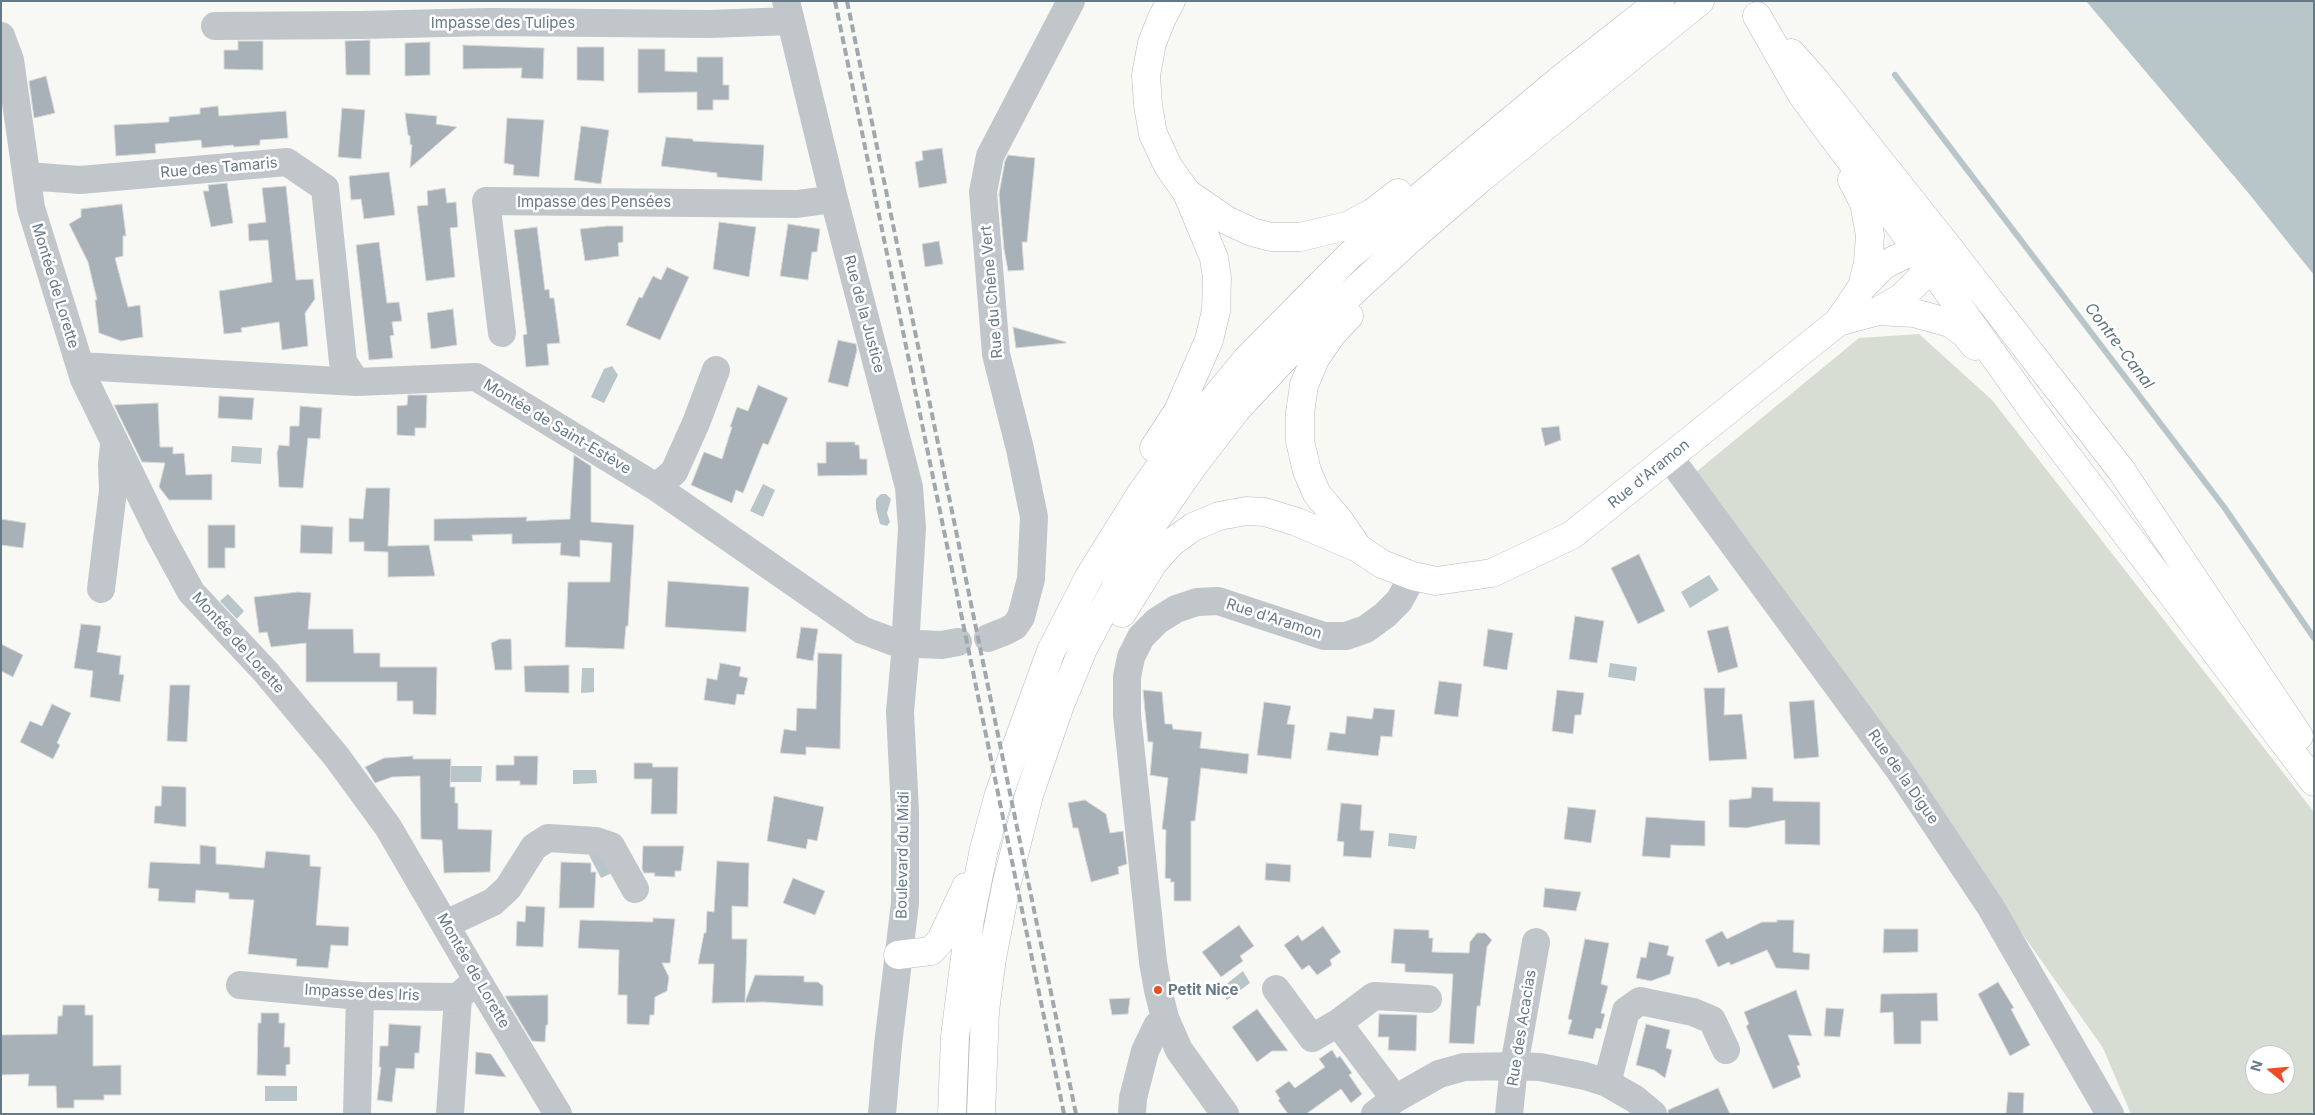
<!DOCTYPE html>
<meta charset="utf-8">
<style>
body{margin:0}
#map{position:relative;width:2315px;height:1115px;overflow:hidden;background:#f8f8f5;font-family:Inter,sans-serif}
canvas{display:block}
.frame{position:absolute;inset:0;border:2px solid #667987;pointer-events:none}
.north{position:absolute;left:2245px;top:1045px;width:50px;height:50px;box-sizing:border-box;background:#fff;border:1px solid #c2c9cf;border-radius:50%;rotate:287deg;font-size:14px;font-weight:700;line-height:20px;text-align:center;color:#667987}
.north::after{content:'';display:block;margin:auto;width:18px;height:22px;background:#e94e25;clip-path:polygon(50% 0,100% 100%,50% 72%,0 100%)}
</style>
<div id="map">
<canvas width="2315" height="1115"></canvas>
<div class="frame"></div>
<div class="north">N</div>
</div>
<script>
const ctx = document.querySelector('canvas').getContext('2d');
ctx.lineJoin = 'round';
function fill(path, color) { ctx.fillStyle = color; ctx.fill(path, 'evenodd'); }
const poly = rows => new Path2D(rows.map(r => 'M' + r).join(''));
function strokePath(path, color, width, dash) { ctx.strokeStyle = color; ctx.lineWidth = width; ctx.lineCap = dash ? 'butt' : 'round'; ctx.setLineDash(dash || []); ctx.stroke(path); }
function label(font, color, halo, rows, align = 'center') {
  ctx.font = font + ' Inter,sans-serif'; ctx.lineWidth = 5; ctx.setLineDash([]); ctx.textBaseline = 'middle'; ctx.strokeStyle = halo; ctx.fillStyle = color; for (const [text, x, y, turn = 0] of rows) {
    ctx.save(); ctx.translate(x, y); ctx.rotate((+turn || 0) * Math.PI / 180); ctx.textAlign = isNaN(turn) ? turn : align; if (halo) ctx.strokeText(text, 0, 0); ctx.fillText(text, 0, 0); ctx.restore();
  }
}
const green = poly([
 [1919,334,1992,400,2314,812,2314,1114,2131,1114,2103,1048,1696,472,1859,338],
 [2255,1055,2285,1055,2285,1085,2255,1085]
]);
const water = poly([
 [2086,1,2314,1,2314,275,2250,195],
 [612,366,618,375,604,403,591,397,604,369],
 [232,446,262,448,261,464,231,462],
 [763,484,775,490,763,517,750,511],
 [881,494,886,494,891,499,887,513,890,522,887,526,880,524,876,509,876,499],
 [1709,575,1719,590,1690,608,1681,592],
 [228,594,244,611,237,619,220,601],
 [1610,663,1637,667,1635,681,1608,677],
 [582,668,594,668,594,692,581,693],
 [449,766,482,766,481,782,450,782],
 [573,770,596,770,597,783,573,784],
 [1389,833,1417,836,1415,849,1388,846],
 [599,849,612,873,601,878,589,855],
 [1243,971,1250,983,1227,1000,1220,989],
 [265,1086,297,1086,297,1101,265,1101]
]);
const stream = poly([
 [1895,75,2224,507,2314,638]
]);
const building = poly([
 [370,40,370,75,346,75,345,41,370,40],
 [238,41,263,41,263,70,224,69,224,50,238,50,238,41],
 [430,42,430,75,405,76,405,43,430,42],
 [463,45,544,48,543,79,521,78,522,68,463,69,463,45],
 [577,47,604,47,604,81,577,80,577,47],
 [638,49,665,49,665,71,697,72,697,57,723,57,723,85,729,85,729,100,713,100,713,110,697,110,697,92,638,93,638,49],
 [46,76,55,113,34,118,29,81,46,76],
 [218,106,219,116,286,111,288,138,260,140,260,145,234,147,233,145,202,148,201,140,155,144,156,153,116,156,114,125,169,122,169,117,200,114,200,108,218,106],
 [342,108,365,110,361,159,338,157,342,108],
 [405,113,437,116,436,124,457,127,410,168,412,145,410,144,410,136,408,135,405,113],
 [507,118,544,120,539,177,513,175,514,165,504,163,507,118],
 [581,126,609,130,601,184,574,180,581,126],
 [666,137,693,139,693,141,764,145,762,181,717,177,717,173,661,166,666,137],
 [942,148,947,183,919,188,915,162,923,160,922,151,942,148],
 [1008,155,1035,158,1027,242,1022,242,1024,270,1008,271,1004,249,999,194,1005,161,1008,155],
 [389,172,395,215,364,219,361,199,351,200,349,176,389,172],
 [227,183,233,223,211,227,203,191,209,191,208,185,227,183],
 [286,186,296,280,313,279,315,299,305,313,308,346,282,350,279,322,241,328,242,332,224,334,219,291,272,282,268,240,249,241,248,224,266,222,262,188,286,186],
 [445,188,447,203,456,202,458,227,450,228,455,277,426,281,417,206,428,205,427,191,445,188],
 [122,204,126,236,123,236,123,256,115,258,128,307,140,305,143,337,121,341,99,333,95,300,97,300,88,262,69,224,81,217,81,209,122,204],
 [719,222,756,227,749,277,713,269,719,222],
 [788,224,820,229,817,252,812,252,808,280,780,276,788,224],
 [607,226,623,226,623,242,618,243,619,256,585,261,580,229,607,226],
 [537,227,545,290,549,289,550,298,554,298,560,343,547,344,549,365,526,367,523,335,527,334,514,230,537,227],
 [939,241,943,264,925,267,922,244,939,241],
 [379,242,387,303,399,302,402,321,392,322,394,335,390,336,393,358,369,360,356,245,379,242],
 [667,267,689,277,660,340,626,325,639,297,642,298,653,276,661,280,667,267],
 [453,309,457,345,431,349,427,313,453,309],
 [1013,327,1066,342,1066,343,1016,348,1013,327],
 [838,340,856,344,857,350,848,387,828,382,838,340],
 [758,385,788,398,768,445,763,443,743,493,736,490,732,503,691,485,704,452,722,459,732,427,730,427,737,407,748,411,758,385],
 [408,395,427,395,426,428,415,428,415,436,397,435,397,406,407,405,408,395],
 [219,396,254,398,252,420,218,418,219,396],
 [158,403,160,447,173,447,173,454,184,453,186,475,212,474,212,500,169,500,159,487,165,463,142,462,114,405,158,403],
 [300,406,322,408,320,439,308,438,303,488,279,487,277,453,279,445,289,446,290,426,299,426,300,406],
 [1559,426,1561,440,1545,446,1541,428,1559,426],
 [826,442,855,442,855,445,859,445,860,459,867,459,867,475,818,476,817,463,826,463,826,442],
 [574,455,591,466,591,522,634,525,628,626,626,626,624,649,565,647,568,582,610,582,612,543,580,540,580,557,560,555,561,543,512,544,512,534,472,535,473,541,434,541,434,519,527,517,526,521,570,519,574,455],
 [366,488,390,488,388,546,429,545,435,576,388,577,388,552,364,551,364,542,349,542,349,518,363,519,366,488],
 [1,519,26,523,23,548,1,545,1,519],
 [208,525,235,525,235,548,225,548,225,568,208,568,208,525],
 [301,525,333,527,332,554,300,553,301,525],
 [1639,554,1665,611,1638,624,1611,568,1639,554],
 [668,581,749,587,746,632,665,627,668,581],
 [298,592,311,593,308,629,353,629,354,653,380,653,380,667,437,667,436,715,413,714,413,701,397,701,397,682,306,682,306,643,271,647,267,632,259,633,254,597,298,592],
 [1575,616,1604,621,1597,663,1569,659,1575,616],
 [81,624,101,626,97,652,121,656,119,674,124,675,120,702,90,697,93,671,74,668,81,624],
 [1728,626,1738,667,1718,673,1707,631,1728,626],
 [801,627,818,629,813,661,796,658,801,627],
 [1488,629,1513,633,1507,670,1483,666,1488,629],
 [500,639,511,639,512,670,495,670,491,643,500,639],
 [1,644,23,655,13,677,1,671,1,644],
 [818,653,842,654,840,749,806,747,806,755,780,753,784,729,796,731,797,708,816,709,818,653],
 [720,663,741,667,739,676,748,678,744,695,737,694,735,705,704,700,707,678,717,680,720,663],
 [569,665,569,693,525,692,524,666,569,665],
 [1439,681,1462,684,1458,717,1434,714,1439,681],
 [170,685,190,685,187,742,167,741,170,685],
 [1704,688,1725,688,1724,715,1742,714,1747,759,1709,761,1704,688],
 [1143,690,1162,692,1165,724,1172,724,1173,729,1202,732,1200,748,1249,754,1247,774,1201,768,1195,821,1191,821,1191,901,1174,901,1174,882,1170,882,1171,879,1165,878,1166,830,1162,829,1168,778,1150,775,1153,742,1148,742,1143,690],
 [1557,690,1584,693,1581,715,1575,715,1573,734,1552,731,1557,690],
 [1814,700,1819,757,1794,759,1789,702,1814,700],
 [1264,702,1291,706,1287,724,1295,725,1291,759,1257,755,1264,702],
 [52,704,71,713,57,743,60,745,53,759,20,742,30,721,42,726,52,704],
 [1374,708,1395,710,1392,737,1381,736,1378,756,1327,750,1330,732,1345,734,1347,716,1372,719,1374,708],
 [413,756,413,759,451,759,450,787,455,787,455,803,458,803,458,829,492,830,490,872,444,873,442,840,421,839,420,776,392,777,375,783,365,767,384,758,413,756],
 [514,756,538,756,537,785,520,785,520,781,496,781,496,765,514,765,514,756],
 [634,763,652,763,653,767,678,767,677,814,651,814,652,779,634,779,634,763],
 [162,786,186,787,186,827,154,823,155,806,161,806,162,786],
 [1752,787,1773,788,1773,801,1820,802,1820,845,1785,844,1785,820,1746,828,1729,827,1729,800,1751,798,1752,787],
 [774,796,824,807,817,841,808,839,806,849,767,841,774,796],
 [1085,800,1106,814,1110,833,1123,831,1127,864,1118,867,1119,874,1091,882,1078,828,1073,828,1068,803,1085,800],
 [1341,803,1362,805,1360,830,1374,831,1371,858,1343,856,1344,842,1337,841,1341,803],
 [1568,807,1596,810,1591,843,1564,839,1568,807],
 [1646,817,1705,821,1705,846,1671,845,1670,858,1642,856,1646,817],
 [200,845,216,847,216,864,232,865,264,868,266,851,310,855,310,866,321,867,316,925,349,927,348,946,331,945,328,968,296,966,297,959,248,954,254,900,229,899,229,893,196,890,195,903,158,901,159,889,148,888,150,862,200,864,200,845],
 [643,846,684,846,681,871,675,871,675,877,654,876,655,873,644,873,642,869,643,846],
 [717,861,749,863,748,907,732,906,732,939,747,939,745,1002,755,975,804,976,804,982,818,982,823,986,823,1006,764,1002,712,1003,714,964,698,964,704,933,706,933,707,911,714,912,717,861],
 [561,862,591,863,591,872,596,872,594,908,559,908,561,862],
 [1266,863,1291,865,1290,882,1265,880,1266,863],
 [793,878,825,891,815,915,783,903,793,878],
 [1545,888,1581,892,1576,911,1543,907,1545,888],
 [526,906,545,907,543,947,516,946,517,921,525,922,526,906],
 [653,918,675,919,670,963,662,963,669,977,667,991,655,997,654,1015,650,1015,649,1025,627,1024,627,995,618,995,619,950,578,948,580,920,653,922,653,918],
 [1777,920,1794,920,1793,952,1810,954,1809,970,1776,968,1767,950,1731,965,1729,962,1718,967,1705,940,1722,931,1727,939,1762,922,1777,922,1777,920],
 [1239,925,1254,946,1240,956,1243,961,1221,977,1202,952,1239,925],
 [1323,926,1341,952,1330,960,1332,965,1317,975,1309,965,1302,970,1284,945,1298,935,1302,941,1323,926],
 [1394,929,1429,930,1429,938,1433,938,1432,952,1469,953,1470,942,1477,933,1485,933,1492,940,1487,947,1480,1006,1477,1006,1474,1044,1449,1043,1453,974,1405,972,1405,964,1391,963,1394,929],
 [1884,929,1918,929,1918,952,1883,953,1884,929],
 [1585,939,1609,943,1601,984,1608,986,1601,1013,1605,1014,1601,1029,1596,1028,1593,1039,1568,1034,1572,1020,1568,1019,1585,939],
 [1649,942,1669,946,1667,955,1674,957,1670,974,1651,981,1636,978,1641,957,1646,958,1649,942],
 [1998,982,2014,1008,2011,1009,2030,1045,2010,1056,1978,994,1998,982],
 [1796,990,1812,1036,1788,1035,1800,1065,1797,1066,1801,1077,1773,1089,1746,1026,1749,1024,1744,1012,1796,990],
 [1937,993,1938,1021,1921,1021,1921,1044,1894,1044,1893,1012,1880,1013,1881,994,1937,993],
 [548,995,548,1025,546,1025,545,1042,532,1041,505,996,548,995],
 [1130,998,1128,1014,1112,1015,1109,999,1130,998],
 [63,1005,85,1005,85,1015,93,1015,93,1066,121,1065,121,1095,104,1095,104,1100,74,1100,74,1108,57,1108,56,1086,28,1086,29,1074,1,1075,1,1035,57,1034,58,1016,62,1016,63,1005],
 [1826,1008,1844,1009,1840,1037,1824,1036,1826,1008],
 [1257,1009,1288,1051,1272,1051,1257,1062,1232,1027,1257,1009],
 [261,1013,279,1013,279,1023,285,1023,284,1047,290,1047,290,1064,286,1065,286,1076,257,1075,258,1023,261,1023,261,1013],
 [1379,1014,1417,1015,1416,1051,1388,1050,1389,1037,1378,1037,1379,1014],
 [389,1024,421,1026,419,1053,415,1053,414,1069,396,1068,392,1102,377,1100,381,1067,379,1067,380,1046,388,1046,389,1024],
 [1646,1024,1670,1030,1666,1048,1672,1050,1665,1078,1654,1070,1636,1065,1646,1024],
 [1332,1050,1337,1058,1340,1056,1352,1073,1349,1075,1362,1094,1351,1103,1341,1089,1306,1114,1288,1114,1278,1100,1280,1099,1275,1091,1289,1081,1295,1088,1325,1067,1319,1059,1332,1050],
 [476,1052,491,1054,506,1077,475,1074,476,1052],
 [1718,1088,1730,1114,1668,1114,1668,1110,1718,1088],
 [2008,1092,2024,1093,2023,1114,2006,1114,2008,1092]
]);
const minor = poly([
 [786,1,834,199,909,487,912,528,906,631],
 [215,26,361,25,489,22,709,24,790,21],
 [1,36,10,60,31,208,84,379,160,535,191,592,265,671,336,756,388,827,482,988,558,1114],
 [27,176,80,180,287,162,325,188,343,362,356,382],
 [502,333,486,201,797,204,834,199],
 [80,366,356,382,476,377,656,487,862,630,894,642],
 [1670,458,1900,771,1990,906,2110,1114],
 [656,487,674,472,696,423,716,370],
 [101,589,113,491,112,465,114,444],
 [988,638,1006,631,1015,626,1021,617,1031,579,1034,517,1020,449,996,354,983,192,990,156,1071,1],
 [919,644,942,645,958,642],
 [446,924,493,902,508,888,534,847,548,838,596,841,611,846,635,889],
 [240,985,360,996,458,997,477,980],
 [1276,989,1312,1038,1338,1023],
 [1607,1083,1626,1011,1640,1001,1693,1012,1712,1020,1726,1050],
 [1395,1099,1338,1023,1374,996,1428,999],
 [357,1114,360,996],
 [450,1114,458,997],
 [882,1114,888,1045,905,903,905,812,900,712,905,656],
 [1132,1114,1133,1098,1145,1051,1157,1026,1165,1018],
 [1225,1114,1179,1050,1165,1018,1158,990,1153,962,1127,715,1127,677,1131,657,1141,637,1157,621,1176,609,1197,602,1218,601,1324,636,1346,636,1366,629,1385,615,1399,601,1413,576],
 [1375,1114,1395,1099,1439,1074,1464,1067,1514,1066,1540,1067,1585,1076,1607,1083,1635,1099,1653,1114],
 [1509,1114,1514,1066,1536,942]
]);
const major = poly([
 [1757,16,1802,95,1827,129,1929,265,2034,412,2314,782],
 [1791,53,1816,81,1945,243,2121,470,2299,736],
 [1852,180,1864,203,1870,235,1868,263,1862,287],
 [1187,193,1228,221,1252,232,1271,237,1300,237,1347,226,1372,213,1398,193],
 [1878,311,1901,298,1919,280,1940,250],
 [1349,316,1332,334,1315,359,1304,385,1300,413,1300,441,1307,471,1317,494,1339,520,1358,548],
 [1838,322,1878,311,1914,313,1950,323,1964,333,1975,346],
 [1154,448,1178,411,1209,340,1216,311,1217,278,1214,258,1187,193,1168,166,1153,134,1148,105,1146,75,1152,43,1162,18,1171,1],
 [1122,613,1153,563,1171,543,1193,527,1219,516,1246,511,1265,512,1297,522,1358,548,1382,564,1413,576,1436,581,1492,573,1572,535,1838,322,1862,287,1884,265,1904,255,1945,243],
 [898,955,931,951,941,940,966,887],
 [952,1114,955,1036,970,919,984,849,999,794,1051,651,1089,577,1142,492,1173,449,1247,359,1349,256,1562,78,1660,1],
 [981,1114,985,1011,992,958,1006,886,1029,795,1060,705,1083,649,1119,581,1152,525,1193,466,1237,409,1305,336,1407,242,1480,179,1700,1]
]);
const rail = poly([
 [835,1,1064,1114],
 [847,1,1076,1114]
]);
const markers = [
 [1158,990,5,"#e94e25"]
];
const streetNames = [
 ["Impasse des Tulipes",503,23],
 ["Rue des Tamaris",219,168,-5],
 ["Impasse des Pensées",594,202],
 ["Montée de Lorette",55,286,73],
 ["Rue du Chêne Vert",992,292,-95],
 ["Rue de la Justice",864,314,75],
 ["Montée de Saint-Estève",557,427,31],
 ["Rue d'Aramon",1649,474,-39],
 ["Rue d'Aramon",1274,619,18],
 ["Montée de Lorette",238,643,48],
 ["Rue de la Digue",1903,777,55],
 ["Boulevard du Midi",903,855,-89],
 ["Montée de Lorette",473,971,60],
 ["Impasse des Iris",362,993,3],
 ["Rue des Acacias",1522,1028,-81]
];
const poiNames = [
 ["Petit Nice",1168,990]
];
const waterNames = [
 ["Contre-Canal",2119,346,53]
];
fill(green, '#d8ddd4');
fill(water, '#b8c5c9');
strokePath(stream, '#b8c5c9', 6);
fill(building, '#a8b1b7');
strokePath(building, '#dadad7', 1);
strokePath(major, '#b4babe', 29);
strokePath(minor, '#c1c6ca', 28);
strokePath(major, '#fff', 28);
strokePath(rail, '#a0a8ae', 4, [8, 4]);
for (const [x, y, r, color] of markers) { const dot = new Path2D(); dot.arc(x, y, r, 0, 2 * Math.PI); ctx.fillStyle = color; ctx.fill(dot); strokePath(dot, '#fff', 2); }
label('15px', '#667987', '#fff', streetNames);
label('bold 15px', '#667987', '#fff', poiNames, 'left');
label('italic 16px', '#5d747c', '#fff', waterNames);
</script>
